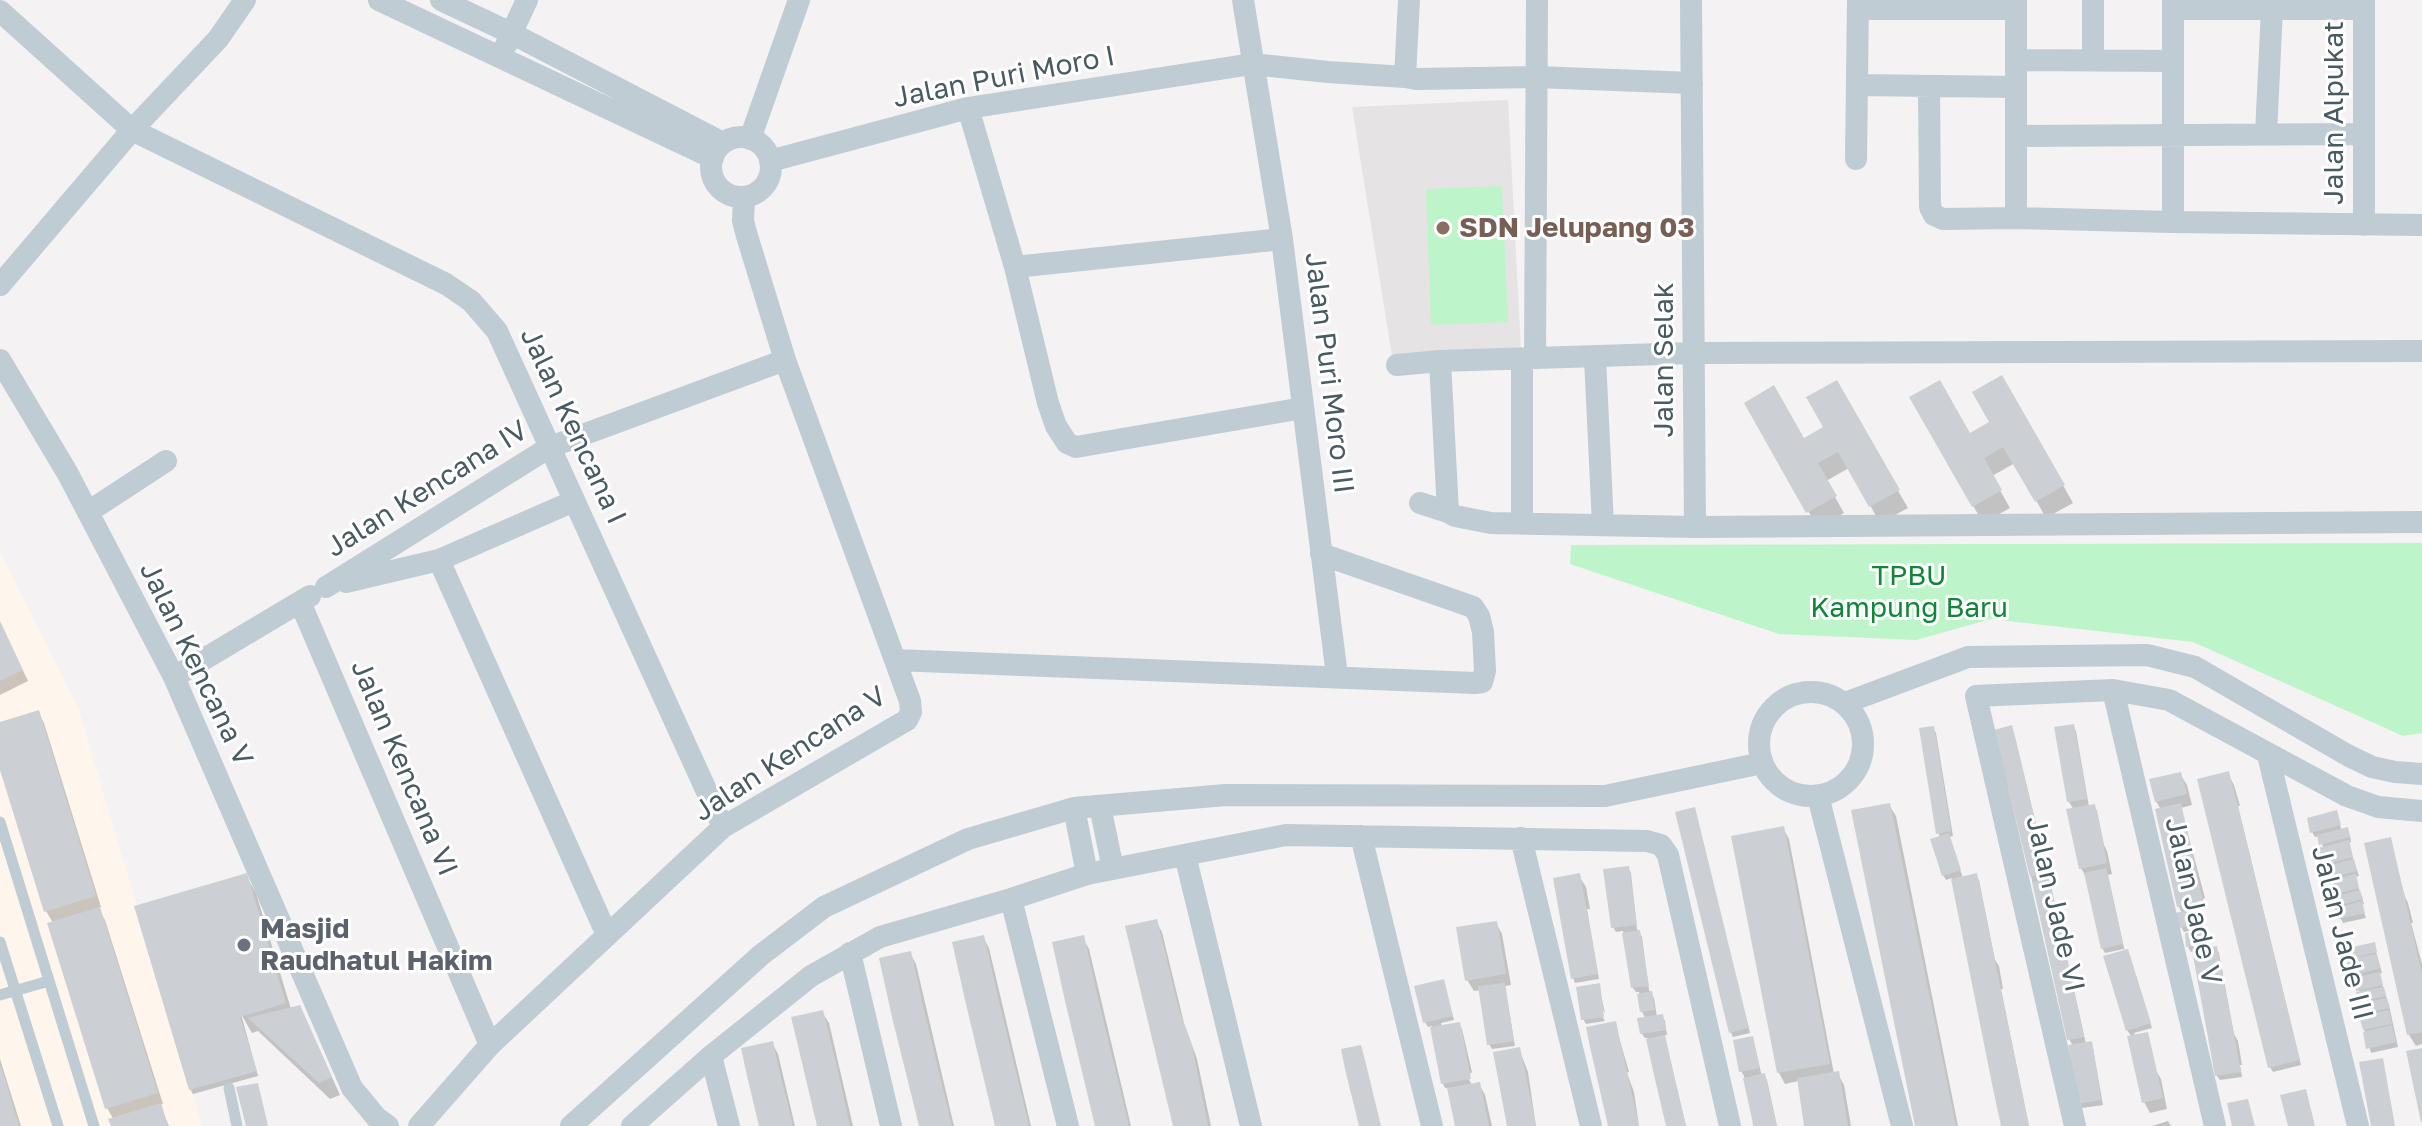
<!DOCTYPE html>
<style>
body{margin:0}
canvas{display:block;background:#f4f2f2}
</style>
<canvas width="2422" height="1126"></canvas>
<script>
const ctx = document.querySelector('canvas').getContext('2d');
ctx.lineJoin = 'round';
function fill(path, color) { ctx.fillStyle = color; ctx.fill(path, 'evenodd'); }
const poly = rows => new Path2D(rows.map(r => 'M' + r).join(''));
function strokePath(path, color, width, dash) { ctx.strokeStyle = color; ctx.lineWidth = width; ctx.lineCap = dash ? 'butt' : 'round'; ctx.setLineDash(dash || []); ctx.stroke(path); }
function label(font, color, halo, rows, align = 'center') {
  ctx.font = font + ' "Golos Text",sans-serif'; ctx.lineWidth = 6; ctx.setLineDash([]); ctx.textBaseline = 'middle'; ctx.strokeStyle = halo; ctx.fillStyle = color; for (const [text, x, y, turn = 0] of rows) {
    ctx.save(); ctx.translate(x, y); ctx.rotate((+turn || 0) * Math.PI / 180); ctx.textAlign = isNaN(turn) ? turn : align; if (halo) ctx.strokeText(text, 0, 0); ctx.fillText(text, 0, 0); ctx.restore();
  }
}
const commercial = poly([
 [0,552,79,711,202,1126,0,1126]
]);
const education = poly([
 [1508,100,1521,350,1392,356,1352,107]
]);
const green = poly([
 [1502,186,1508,322,1431,325,1426,189],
 [2422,543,2422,733,2403,736,2193,642,1991,619,1916,640,1779,634,1570,564,1571,545]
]);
const shadow = poly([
 [2002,377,2073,503,2046,518,2015,463,1992,476,2010,508,1983,523,1912,398,1969,435,1992,422],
 [1836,383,1908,508,1880,523,1849,468,1826,481,1844,513,1818,528,1746,403,1803,440,1826,427],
 [0,622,28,681,0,695],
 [38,712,44,723,101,907,98,908,105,920,163,1104,160,1105,169,1126,113,1126,114,1120,107,1108,53,923,46,911,0,763,0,724],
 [2073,726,2076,731,2089,807,2094,806,2097,811,2104,845,2107,851,2112,874,2108,875,2125,952,2130,956,2152,1028,2134,1033,2161,1079,2167,1109,2150,1113,2144,1102,2132,1037,2127,1030,2124,949,2105,953,2102,948,2087,879,2081,868,2074,810,2069,802],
 [1933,728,1936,733,1953,836,1949,837,1963,878,1976,876,1979,880,1995,960,1999,966,2003,989,2001,989,2029,1126,2003,1126,1952,878,1946,880,1943,875,1941,838,1938,833],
 [2014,733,2049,878,2047,878,2051,886,2086,1044,2091,1044,2093,1048,2103,1105,2082,1108,2080,1103,2073,1046,2069,1039,2031,876],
 [2180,774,2187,785,2192,805,2181,808,2205,898,2203,899,2204,907,2197,908,2204,927,2184,932,2181,927,2182,913,2179,907,2158,810,2161,810,2156,801],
 [2228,774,2234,785,2240,806,2238,806,2301,1065,2273,1072,2270,1067],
 [1889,805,1896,816,1958,1126,1917,1126],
 [1694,809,1750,1033,1733,1037,1731,1033],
 [2336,813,2342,831,2350,835,2351,842,2348,843,2359,876,2355,877,2364,904,2361,905,2366,918,2343,923,2334,907,2328,884,2331,883,2325,864,2324,849,2319,836,2315,837,2312,832],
 [1783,828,1789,839,1834,1074,1838,1074,1844,1085,1851,1126,1806,1126,1799,1081,1785,1084,1779,1073,1734,837],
 [2390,840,2405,897,2408,903,2413,923,2411,923,2422,964,2422,1044,2416,1046,2409,1035,2366,845],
 [1628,868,1631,873,1637,929,1642,937,1649,990,1654,998,1657,1017,1662,1016,1665,1021,1667,1035,1663,1035,1666,1042,1686,1126,1668,1126,1648,1038,1645,1038,1642,1034,1646,1019,1642,1012,1639,992,1636,992,1633,988,1623,931,1616,932,1613,927],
 [246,876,256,893,291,1009,308,1024,340,1095,330,1099,258,1031,252,1033,241,1014,258,1076,193,1094,190,1089],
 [1579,876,1586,887,1590,909,1587,909,1599,979,1575,983,1573,978],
 [1156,921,1162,932,1184,1023,1197,1059,1211,1126,1175,1126],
 [1496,923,1502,934,1511,985,1505,986,1515,1046,1492,1049,1489,1044,1481,990,1474,991,1467,980],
 [2206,933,2210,949,2216,948,2219,953,2234,1034,2238,1041,2242,1065,2240,1065,2242,1077,2220,1080,2217,1076,2194,951,2191,952,2188,947],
 [983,937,989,948,1031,1126,997,1126],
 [1083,938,1089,949,1131,1126,1098,1126],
 [2374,944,2382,973,2379,974,2389,1005,2398,1047,2371,1053,2364,1029,2360,993,2352,976,2346,951],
 [910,953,916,964,954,1126,920,1126],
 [1443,981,1454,1020,1441,1023,1442,1027,1459,1024,1462,1029,1472,1072,1470,1074,1467,1069,1464,1071,1472,1085,1479,1084,1485,1095,1492,1126,1457,1126,1449,1088,1445,1088,1443,1084,1432,1026,1428,1027,1425,1022],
 [1599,986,1605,1013,1601,1007,1598,1009,1605,1021,1586,1024,1583,1019],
 [822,1012,829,1023,853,1126,819,1126],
 [1615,1023,1629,1072,1627,1073,1634,1092,1639,1126,1610,1126],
 [1752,1038,1762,1076,1764,1075,1767,1080,1777,1126,1755,1126,1744,1076,1741,1071],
 [772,1043,778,1054,795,1126,761,1126],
 [1519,1049,1528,1072,1536,1126,1509,1126],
 [0,1059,21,1126,0,1126],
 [2168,1121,2171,1126,2152,1126]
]);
const building = poly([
 [2002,375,2065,485,2035,502,2003,447,1984,458,2002,490,1972,507,1909,397,1940,380,1970,433,1989,422,1972,392],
 [1837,380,1900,490,1869,507,1838,452,1818,463,1837,496,1806,513,1744,403,1774,385,1804,438,1823,427,1806,397],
 [0,621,23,670,0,681],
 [39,710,96,896,44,912,0,770,0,722],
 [2074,724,2087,799,2067,802,2054,727],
 [2012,725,2048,873,2030,877,1994,730],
 [1934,726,1951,831,1936,834,1919,728],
 [2229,771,2300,1060,2268,1068,2197,779],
 [2181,772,2187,794,2155,802,2149,779],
 [1890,803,1918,939,1956,1126,1915,1126,1851,810],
 [2181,803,2203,902,2177,907,2155,809],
 [2095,804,2107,863,2079,869,2066,809],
 [1695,807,1749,1028,1729,1033,1675,812],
 [2337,810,2341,825,2310,833,2307,818],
 [1784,826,1830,1064,1777,1073,1731,836],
 [2348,827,2350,837,2319,845,2317,835],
 [1949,833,1961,870,1942,876,1930,839],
 [2391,837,2422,974,2422,1032,2407,1035,2364,843],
 [2349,840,2353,857,2323,865,2318,848],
 [2354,859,2357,871,2327,879,2323,867],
 [1629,866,1637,925,1611,928,1603,869],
 [2106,868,2123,944,2101,949,2084,873],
 [247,873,286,1003,240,1017,257,1071,189,1090,134,906],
 [1580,873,1598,974,1571,979,1553,878],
 [1977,873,2010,1035,2029,1126,2001,1126,1992,1084,1951,879],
 [2356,874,2359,888,2329,896,2325,882],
 [2049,879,2084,1037,2067,1040,2032,882],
 [2360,890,2363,899,2332,907,2330,898],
 [2362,901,2365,913,2338,919,2336,908],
 [100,907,158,1093,105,1109,47,923],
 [2199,908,2202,923,2179,928,2175,913],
 [1157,919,1179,1010,1192,1045,1208,1126,1173,1126,1125,926],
 [1497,921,1506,974,1465,981,1456,927],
 [1640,930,1649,986,1631,988,1622,933],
 [2207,930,2209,945,2186,947,2185,933],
 [984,935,997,993,1029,1126,995,1126,965,1000,952,942],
 [1084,935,1097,994,1129,1126,1095,1126,1065,1001,1052,942],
 [2375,942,2377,952,2353,958,2376,954,2380,968,2350,976,2344,949],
 [2217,946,2241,1072,2215,1076,2192,950],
 [2128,949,2151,1023,2126,1031,2103,956],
 [911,951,924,1010,952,1126,919,1126,892,1017,879,958],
 [2380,972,2383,985,2356,991,2353,978],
 [1444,979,1453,1016,1423,1023,1414,986],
 [1505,983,1514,1041,1487,1045,1478,986],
 [1600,983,1604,1017,1581,1020,1576,987],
 [2384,987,2386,996,2358,1002,2356,992],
 [1652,991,1655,1010,1640,1012,1637,994],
 [2387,998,2389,1008,2361,1014,2358,1004],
 [300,1005,332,1077,319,1083,248,1018],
 [823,1010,836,1063,850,1126,817,1126,798,1046,791,1017],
 [2389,1010,2392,1024,2363,1030,2359,1016],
 [1663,1014,1666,1030,1640,1034,1637,1018],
 [1616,1021,1620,1041,1639,1126,1608,1126,1590,1047,1586,1027],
 [1460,1022,1471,1079,1441,1084,1430,1027],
 [2392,1025,2396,1042,2366,1049,2363,1032],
 [2148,1032,2163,1098,2142,1103,2127,1036],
 [1665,1035,1673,1071,1686,1126,1666,1126,1654,1075,1646,1039],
 [1753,1036,1760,1068,1739,1072,1733,1040],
 [773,1041,779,1069,793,1126,759,1126,747,1076,741,1048],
 [2092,1041,2101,1100,2078,1104,2068,1045],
 [1361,1045,1366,1064,1381,1126,1359,1126,1345,1069,1341,1049],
 [1520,1047,1532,1105,1536,1126,1507,1126,1493,1052],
 [2422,1048,2422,1122,2421,1122,2406,1051],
 [2383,1058,2395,1126,2371,1126,2359,1062],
 [0,1066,1,1066,19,1126,0,1126],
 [1839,1071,1848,1126,1804,1126,1797,1078],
 [1765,1073,1774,1115,1777,1126,1753,1126,1752,1119,1743,1078],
 [1480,1082,1489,1126,1455,1126,1447,1088],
 [258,1083,268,1126,246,1126,236,1087],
 [2306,1089,2315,1126,2288,1126,2280,1095],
 [2248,1099,2255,1126,2232,1126,2227,1103],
 [161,1103,168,1126,111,1126,108,1119]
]);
const lane = poly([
 [0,822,94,1126],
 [0,942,58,1126],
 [0,995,49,981],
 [229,1088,237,1126]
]);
const street = poly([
 [379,0,713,158],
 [441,0,511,33,723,143],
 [1243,0,1282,239,1337,676],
 [1409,0,1405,77,1416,79,1536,77,1692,83],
 [1691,0,1695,527],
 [2364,0,2364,225],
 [1858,9,2016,9],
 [2173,9,2363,9],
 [0,11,132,130,446,284,471,301,497,331,723,827],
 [506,45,527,0],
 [2016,60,2172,61],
 [2093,60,2093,0],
 [1857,85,2016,87],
 [1929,86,1930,207,1934,215,1943,219,2016,218,2173,222,2422,225],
 [968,108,1015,267,1048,403,1056,426,1067,443,1076,447,1303,408],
 [2266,134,2272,9],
 [2016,136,2363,134],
 '711 167a30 30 0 1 1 60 0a30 30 0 1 1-60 0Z',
 [750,139,799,0],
 [1856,159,1858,0],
 [770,161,968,108,1252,64,1328,72,1405,77],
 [2016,218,2016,0],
 [2173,222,2173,0],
 [1015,267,1282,239],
 [0,285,132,130,218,39,245,0],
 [1535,358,1537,0],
 [1595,358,1603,525],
 [1522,359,1522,523],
 [0,360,68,474,174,677,352,1088,376,1117,388,1126],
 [1440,361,1448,512,1455,516,1491,523,1695,527,2422,522],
 [1397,365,1440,361,1693,353,2422,351],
 [1420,503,1448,512],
 [88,512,166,461],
 [439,560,607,935],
 [346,582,439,560,574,501],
 [326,587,550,447,785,360],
 [300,602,490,1045],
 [895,660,1475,683,1482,682,1485,671,1483,632,1479,616,1473,607,1321,554],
 [174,677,310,596],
 [2113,690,2215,1126],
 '1759 744a52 52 0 1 1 104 0a52 52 0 1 1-104 0Z',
 [1845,703,1968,657,2147,655,2195,667,2349,756,2372,767,2395,772,2422,774],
 [2268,755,2358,1126],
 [1818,796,1902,1126],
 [1100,806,1113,869],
 [1074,808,1087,874],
 [1361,836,1432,1126],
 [1521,838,1591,1126],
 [1185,855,1251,1126],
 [1011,899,1068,1126],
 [850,953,891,1126],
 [711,1056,729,1126],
 [419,1126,490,1045,723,827,907,720,911,712,910,701,785,360,747,236,743,221,744,198],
 [571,1126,761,955,824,907,968,839,1074,808,1226,795,1605,796,1762,763],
 [632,1126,711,1056,811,976,880,937,1011,899,1087,874,1286,835,1647,841,1661,845,1668,855,1730,1126],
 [2075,1126,1976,696,2113,690,2169,700,2347,796,2378,807,2422,811]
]);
const markers = [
 [1443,228,8,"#8d6e63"],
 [244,945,8,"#6b7280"]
];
const streetNames = [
 ["Jalan Puri Moro I",1004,77,-11],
 ["Jalan Alpukat",2334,113,-90],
 ["Jalan Selak",1664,360,-90],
 ["Jalan Puri Moro III",1329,373,83],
 ["Jalan Kencana I",573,426,65],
 ["Jalan Kencana IV",427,489,-32],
 ["Jalan Kencana V",196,664,64],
 ["Jalan Kencana V",790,754,-33],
 ["Jalan Kencana VI",404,768,67],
 ["Jalan Jade V",2193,901,77],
 ["Jalan Jade VI",2055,904,77],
 ["Jalan Jade III",2342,933,76]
];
const educationNames = [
 ["SDN Jelupang 03",1459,228]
];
const parkNames = [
 ["TPBU",1909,576],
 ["Kampung Baru",1909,608]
];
const worshipNames = [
 ["Masjid",260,929],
 ["Raudhatul Hakim",260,961]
];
fill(commercial, '#fef6ec');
fill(education, '#e6e3e4');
fill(green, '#bef4ca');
fill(shadow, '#0003');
fill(building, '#ccd0d5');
strokePath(lane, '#bfccd3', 11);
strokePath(street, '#bfccd3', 22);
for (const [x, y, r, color] of markers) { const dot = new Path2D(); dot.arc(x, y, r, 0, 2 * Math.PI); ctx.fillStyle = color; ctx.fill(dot); strokePath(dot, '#fff', 3); }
label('28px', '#485a62', '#fff', streetNames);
label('bold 28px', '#785e54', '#fff', educationNames, 'left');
label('28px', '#0e8737', '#fff', parkNames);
label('bold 28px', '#5b616d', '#fff', worshipNames, 'left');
</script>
